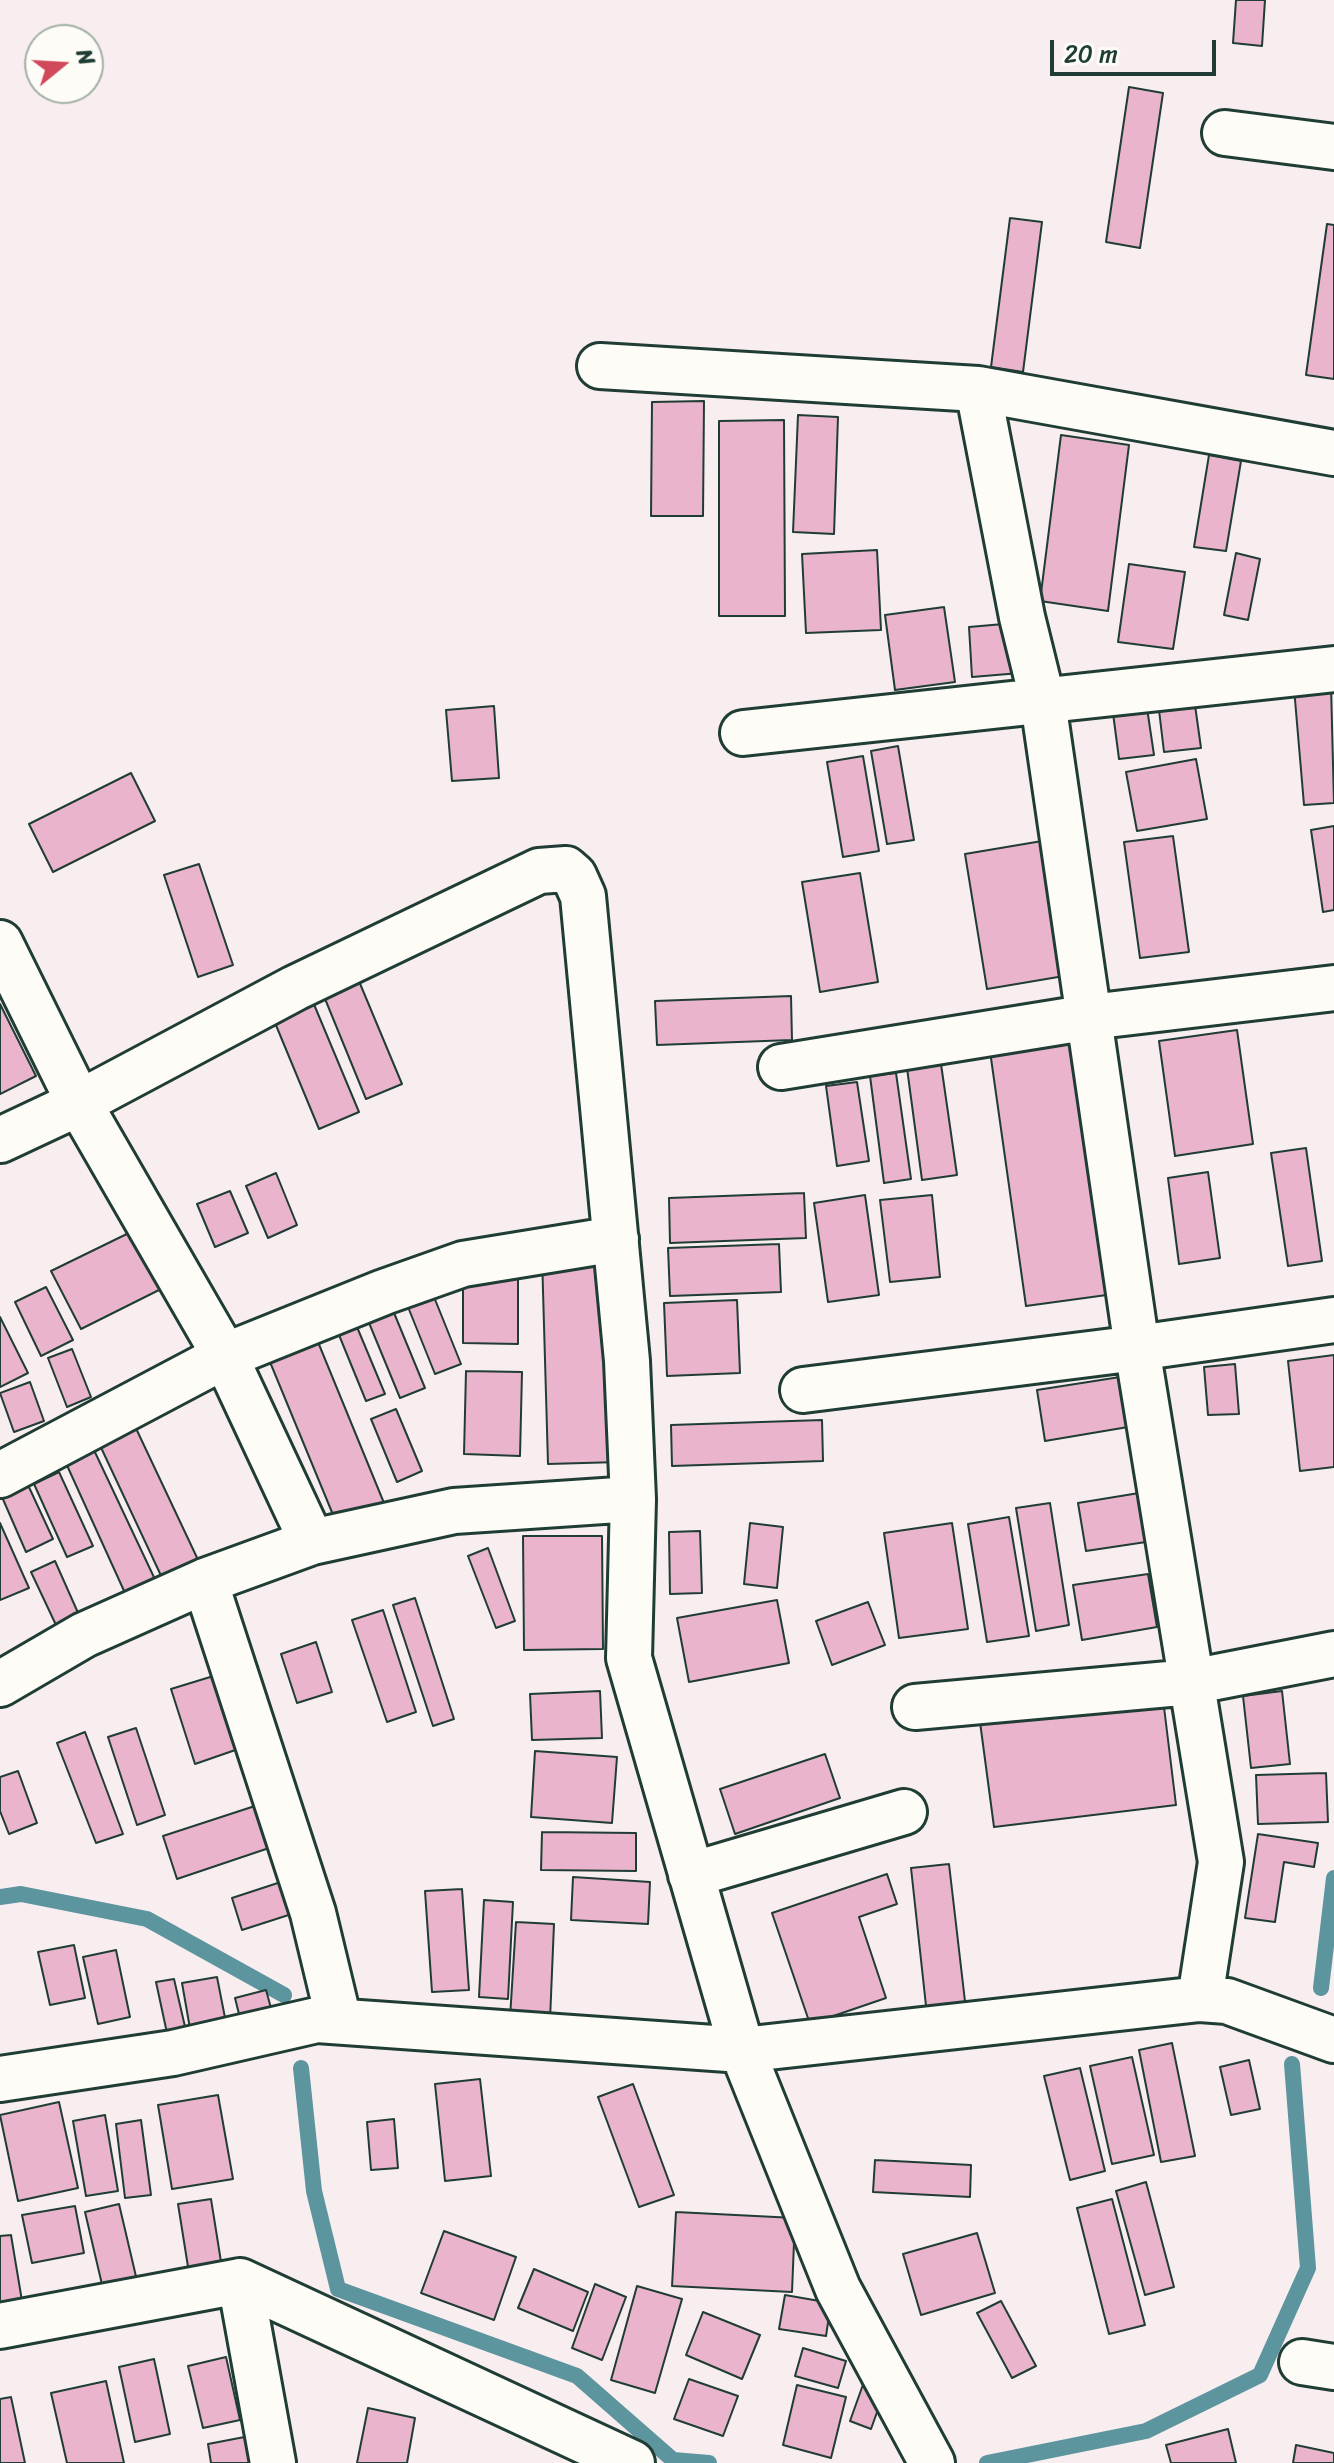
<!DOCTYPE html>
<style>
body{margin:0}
#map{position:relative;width:1334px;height:2463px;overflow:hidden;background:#f9eeef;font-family:Sriracha,sans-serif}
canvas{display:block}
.north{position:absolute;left:24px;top:24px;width:80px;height:80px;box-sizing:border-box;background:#fdfcf7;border:2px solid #a4b0a9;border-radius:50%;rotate:72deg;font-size:22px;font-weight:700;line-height:32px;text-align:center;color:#1f3d34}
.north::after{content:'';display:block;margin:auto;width:28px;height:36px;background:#d1495b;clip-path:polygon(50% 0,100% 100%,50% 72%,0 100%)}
.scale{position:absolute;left:1050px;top:40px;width:166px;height:36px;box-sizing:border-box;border:4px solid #1f3d34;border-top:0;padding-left:10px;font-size:24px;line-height:28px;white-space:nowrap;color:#1f3d34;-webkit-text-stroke:6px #fdfcf7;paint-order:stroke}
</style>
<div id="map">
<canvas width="1334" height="2463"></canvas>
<div class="north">N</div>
<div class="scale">20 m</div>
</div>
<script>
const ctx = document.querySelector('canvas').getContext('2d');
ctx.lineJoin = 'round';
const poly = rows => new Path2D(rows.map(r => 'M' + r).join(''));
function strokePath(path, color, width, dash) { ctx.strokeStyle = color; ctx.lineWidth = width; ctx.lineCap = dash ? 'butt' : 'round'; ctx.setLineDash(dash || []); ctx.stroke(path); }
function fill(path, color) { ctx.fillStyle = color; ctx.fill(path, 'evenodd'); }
const stream = poly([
 [0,1897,21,1894,147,1919,284,1995],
 [1321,1988,1334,1878],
 [301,2068,314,2191,338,2289,577,2376,673,2460,709,2463],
 [987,2463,1146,2431,1260,2375,1308,2268,1292,2064]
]);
const building = poly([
 [1236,0,1265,0,1262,46,1233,43,1236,0],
 [1129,87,1163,93,1140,248,1106,242,1129,87],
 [1010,218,1042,222,1023,372,991,367,1010,218],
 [1327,224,1334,225,1334,379,1306,375,1327,224],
 [704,401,703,516,651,516,652,402,704,401],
 [798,415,838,417,834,534,793,532,798,415],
 [784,420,785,616,719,616,719,421,784,420],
 [1061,435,1129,445,1108,611,1040,601,1061,435],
 [1209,455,1241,461,1226,551,1194,547,1209,455],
 [877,550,881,630,806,633,802,554,877,550],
 [1236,553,1260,559,1248,620,1224,615,1236,553],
 [1129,564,1185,572,1173,649,1118,642,1129,564],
 [944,607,955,682,895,690,885,615,944,607],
 [1015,623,1020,673,972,677,969,627,1015,623],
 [1331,685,1334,803,1304,805,1294,688,1331,685],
 [1195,705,1201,748,1164,752,1159,710,1195,705],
 [494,706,499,778,452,781,446,710,494,706],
 [1147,708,1154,755,1119,759,1113,713,1147,708],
 [898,746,914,840,887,844,871,751,898,746],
 [863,756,879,851,843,857,827,762,863,756],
 [1196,759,1207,819,1137,831,1126,772,1196,759],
 [131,773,155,821,53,872,29,824,131,773],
 [1334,826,1334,910,1323,912,1311,830,1334,826],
 [1173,836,1189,952,1140,958,1124,842,1173,836],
 [1048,840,1070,975,987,989,965,854,1048,840],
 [199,864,233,965,198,977,164,875,199,864],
 [860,873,878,982,820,992,802,882,860,873],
 [356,974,402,1084,366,1099,321,989,356,974],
 [791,996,792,1040,657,1045,655,1001,791,996],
 [313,1002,359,1112,319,1129,273,1018,313,1002],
 [0,1004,36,1076,0,1094,0,1004],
 [1237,1030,1253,1144,1175,1156,1159,1041,1237,1030],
 [1078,1032,1114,1294,1026,1306,989,1044,1078,1032],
 [941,1064,957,1175,922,1180,907,1068,941,1064],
 [896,1073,911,1179,884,1183,870,1076,896,1073],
 [857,1082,869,1161,837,1166,826,1086,857,1082],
 [1306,1148,1322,1261,1288,1266,1271,1153,1306,1148],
 [1208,1172,1220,1258,1179,1264,1168,1178,1208,1172],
 [276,1173,297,1225,268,1238,246,1186,276,1173],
 [230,1191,248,1233,215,1247,197,1204,230,1191],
 [804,1193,806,1238,670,1243,669,1198,804,1193],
 [865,1195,879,1295,828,1302,814,1203,865,1195],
 [932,1195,940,1277,890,1282,880,1200,932,1195],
 [137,1229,165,1287,81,1329,51,1271,137,1229],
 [779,1244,781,1292,670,1296,668,1248,779,1244],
 [613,1254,619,1462,548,1464,542,1256,613,1254],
 [463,1277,518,1278,518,1344,463,1343,463,1277],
 [46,1287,73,1340,41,1356,15,1302,46,1287],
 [432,1292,461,1364,435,1374,406,1302,432,1292],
 [737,1300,740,1373,667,1376,664,1303,737,1300],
 [392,1308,425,1388,400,1398,367,1318,392,1308],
 [0,1317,28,1373,0,1387,0,1317],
 [357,1327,385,1394,366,1401,339,1335,357,1327],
 [318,1342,384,1503,336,1522,270,1362,318,1342],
 [72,1349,91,1397,67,1407,48,1358,72,1349],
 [1334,1355,1334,1467,1300,1471,1288,1361,1334,1355],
 [1235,1364,1239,1414,1208,1415,1204,1367,1235,1364],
 [466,1371,522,1372,520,1456,464,1454,466,1371],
 [1120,1377,1128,1427,1045,1441,1037,1390,1120,1377],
 [30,1382,44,1421,14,1432,0,1393,30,1382],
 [396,1409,422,1471,397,1482,371,1419,396,1409],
 [822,1420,823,1461,672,1466,671,1425,822,1420],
 [133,1422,200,1564,164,1582,97,1439,133,1422],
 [93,1448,160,1590,130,1604,65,1461,93,1448],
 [59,1472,93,1546,67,1557,34,1484,59,1472],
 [28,1485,53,1539,26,1552,2,1497,28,1485],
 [1139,1493,1146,1542,1086,1551,1078,1503,1139,1493],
 [1050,1503,1069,1625,1036,1631,1016,1508,1050,1503],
 [1009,1517,1029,1636,987,1642,968,1524,1009,1517],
 [0,1523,29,1588,0,1600,0,1523],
 [750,1523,783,1527,777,1588,744,1584,750,1523],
 [952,1523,968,1629,899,1638,884,1533,952,1523],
 [700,1531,702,1593,670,1594,669,1532,700,1531],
 [523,1536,602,1536,603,1649,524,1650,523,1536],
 [488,1548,515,1621,496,1628,468,1556,488,1548],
 [55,1561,79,1615,56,1625,31,1572,55,1561],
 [1148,1574,1157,1627,1082,1640,1073,1585,1148,1574],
 [415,1598,454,1719,433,1726,393,1605,415,1598],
 [777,1600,789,1663,689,1682,677,1618,777,1600],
 [868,1602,885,1645,832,1665,816,1621,868,1602],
 [383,1610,416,1712,387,1722,352,1620,383,1610],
 [316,1642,332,1692,297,1703,281,1654,316,1642],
 [220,1674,244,1747,195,1764,171,1689,220,1674],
 [600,1691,602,1738,532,1740,530,1694,600,1691],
 [1282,1691,1290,1764,1251,1768,1243,1696,1282,1691],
 [1163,1699,1176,1805,994,1827,980,1722,1163,1699],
 [136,1728,165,1815,137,1825,108,1737,136,1728],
 [85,1732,123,1834,96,1843,57,1743,85,1732],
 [535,1751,617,1757,612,1823,531,1817,535,1751],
 [825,1754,840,1798,735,1834,720,1789,825,1754],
 [18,1771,37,1823,9,1834,0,1811,0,1777,18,1771],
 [1326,1773,1328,1822,1258,1824,1256,1775,1326,1773],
 [261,1804,275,1846,177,1879,163,1836,261,1804],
 [542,1832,636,1833,636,1871,541,1870,542,1832],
 [1258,1834,1318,1843,1314,1867,1284,1862,1275,1922,1245,1918,1258,1834],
 [949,1864,966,2010,927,2015,911,1868,949,1864],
 [887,1874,897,1904,859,1917,886,1998,810,2024,772,1913,887,1874],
 [573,1877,650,1882,648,1924,571,1920,573,1877],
 [290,1879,301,1911,242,1930,232,1898,290,1879],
 [462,1889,469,1990,432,1992,425,1891,462,1889],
 [484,1900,513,1902,508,1999,479,1997,484,1900],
 [516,1922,554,1924,550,2020,510,2018,516,1922],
 [74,1945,85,1998,50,2005,38,1952,74,1945],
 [116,1950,130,2017,98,2024,83,1957,116,1950],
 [217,1977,228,2033,192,2040,182,1983,217,1977],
 [174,1979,189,2044,170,2047,156,1982,174,1979],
 [266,1990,276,2026,244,2034,235,1998,266,1990],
 [1172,2043,1195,2156,1161,2162,1139,2050,1172,2043],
 [1132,2057,1154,2155,1112,2164,1090,2066,1132,2057],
 [1249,2060,1260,2109,1231,2115,1220,2067,1249,2060],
 [1080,2068,1105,2171,1070,2180,1044,2076,1080,2068],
 [480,2079,491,2176,445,2181,435,2084,480,2079],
 [633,2084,674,2195,639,2207,598,2097,633,2084],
 [218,2095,233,2179,172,2189,158,2105,218,2095],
 [59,2102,78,2188,18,2201,0,2115,59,2102],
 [105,2115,118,2191,86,2196,73,2121,105,2115],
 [394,2119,398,2168,371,2170,367,2122,394,2119],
 [141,2120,151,2195,125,2198,116,2124,141,2120],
 [875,2160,971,2165,970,2197,873,2192,875,2160],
 [1146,2182,1174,2287,1145,2295,1116,2191,1146,2182],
 [211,2199,222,2268,189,2273,178,2204,211,2199],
 [1112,2199,1145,2325,1109,2334,1077,2208,1112,2199],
 [119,2204,138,2285,104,2293,85,2212,119,2204],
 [75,2206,84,2253,32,2263,22,2215,75,2206],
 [676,2212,795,2218,792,2292,672,2286,676,2212],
 [444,2231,516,2257,494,2320,421,2293,444,2231],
 [977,2233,995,2293,921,2315,903,2254,977,2233],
 [11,2235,22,2301,0,2305,0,2236,11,2235],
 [534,2269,588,2292,573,2331,518,2308,534,2269],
 [595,2284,626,2297,602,2360,572,2348,595,2284],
 [637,2286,682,2299,655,2393,611,2380,637,2286],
 [785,2295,831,2303,826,2336,779,2329,785,2295],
 [1001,2301,1036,2366,1012,2378,977,2313,1001,2301],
 [703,2312,760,2335,742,2379,686,2355,703,2312],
 [803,2348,846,2361,838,2388,795,2376,803,2348],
 [226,2357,240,2420,203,2428,188,2366,226,2357],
 [154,2359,170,2434,135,2442,119,2367,154,2359],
 [689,2379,738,2396,723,2436,674,2419,689,2379],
 [865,2379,886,2387,871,2429,850,2421,865,2379],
 [106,2381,124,2463,67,2463,51,2393,106,2381],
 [797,2385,846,2397,831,2458,783,2445,797,2385],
 [11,2397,25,2463,0,2463,0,2399,11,2397],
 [368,2408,415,2418,407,2463,357,2463,368,2408],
 [1228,2429,1236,2463,1171,2463,1166,2445,1228,2429],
 [255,2435,260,2463,211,2463,208,2444,255,2435],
 [1296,2445,1334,2453,1334,2463,1293,2463,1296,2445]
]);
const street = poly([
 [1225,133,1334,147],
 [600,366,978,389],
 [743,733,1334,669],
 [0,943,79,1103,225,1356,312,1542],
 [781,1067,1090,1017,1334,988],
 [0,1140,79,1103,295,988,539,871,566,869,574,876,583,896,627,1361,633,1499,629,1658,742,2050,838,2289,932,2463],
 [803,1390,1137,1348,1334,1320],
 [0,1475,225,1356,384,1292,463,1264,616,1239],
 [205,1581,313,1913,339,2021],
 [0,1684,84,1635,205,1581,312,1542,454,1511,633,1499],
 [915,1707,1191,1682,1334,1654],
 [691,1875,904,1812],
 [1200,1999,1221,1862,1137,1348,1043,702,1022,617,978,389,1334,453],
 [0,2079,173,2053,317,2020,742,2050,1200,1999,1227,2001,1334,2040],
 [240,2281,273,2463],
 [0,2326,240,2281,632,2463],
 [1302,2362,1334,2367]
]);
strokePath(stream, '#5d959f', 16);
fill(building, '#eab4cd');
strokePath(building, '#1f3d34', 2);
strokePath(street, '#1f3d34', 50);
strokePath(street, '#fdfcf7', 44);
</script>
